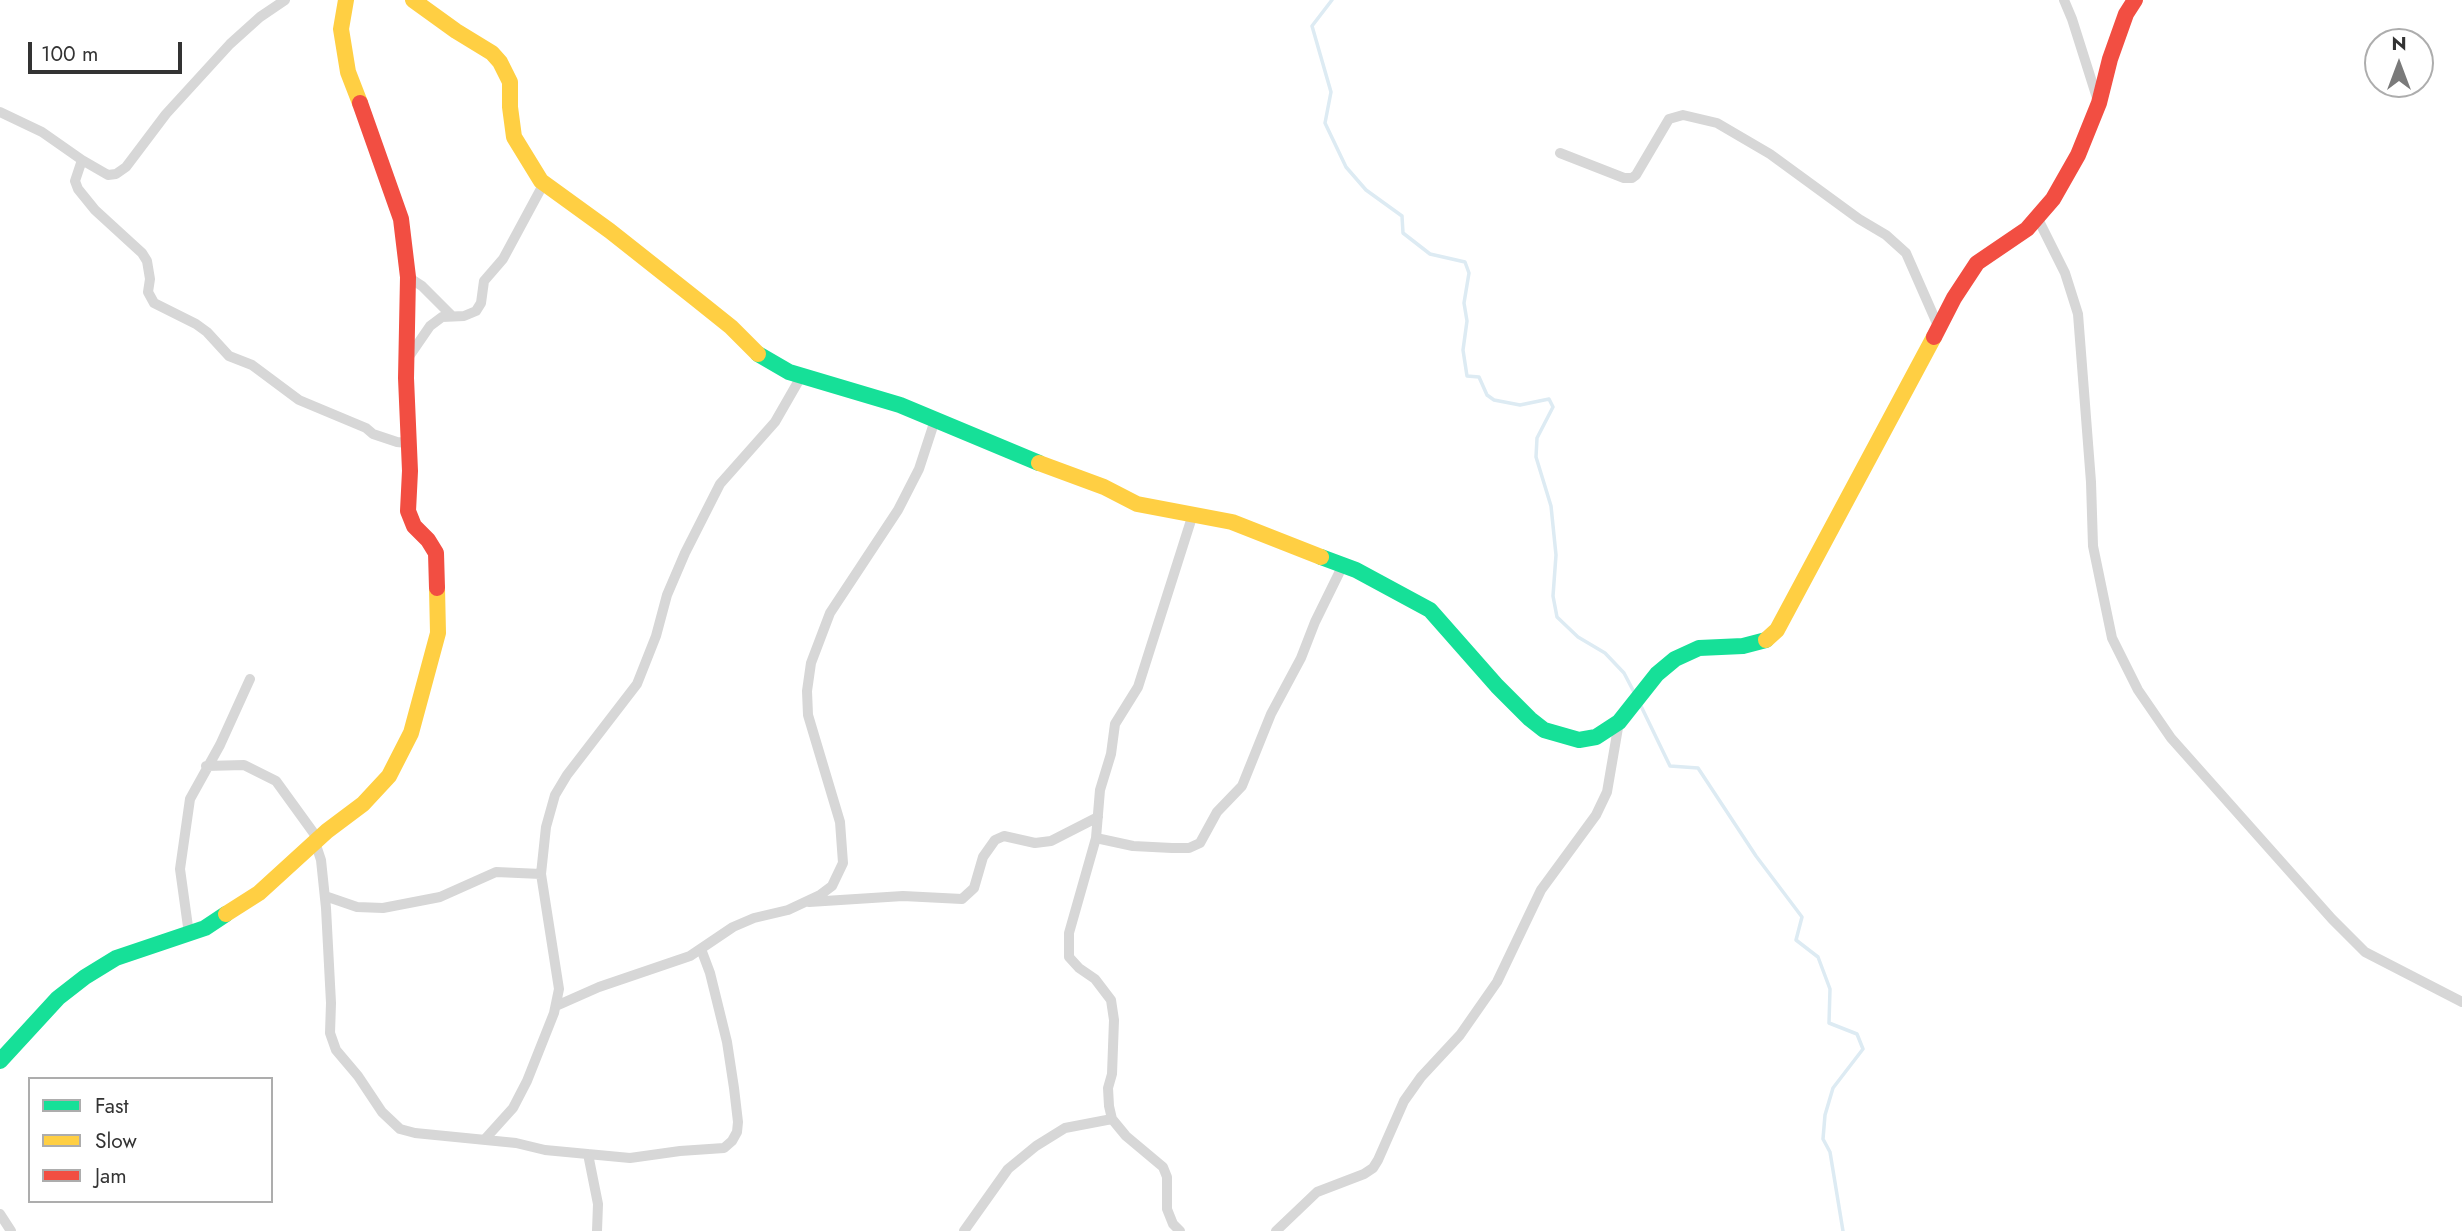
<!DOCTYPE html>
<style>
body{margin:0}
#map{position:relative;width:2462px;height:1231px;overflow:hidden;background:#fff;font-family:Jost,sans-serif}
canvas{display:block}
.legend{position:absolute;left:28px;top:1077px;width:245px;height:126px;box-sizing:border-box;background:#fff;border:2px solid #adadad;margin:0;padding:9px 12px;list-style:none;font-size:21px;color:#333}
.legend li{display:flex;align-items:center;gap:14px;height:35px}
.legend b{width:35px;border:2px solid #adadad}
.north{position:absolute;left:2364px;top:28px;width:70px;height:70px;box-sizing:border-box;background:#fff;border:2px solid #adadad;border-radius:50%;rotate:0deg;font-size:19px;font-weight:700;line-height:28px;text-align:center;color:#333}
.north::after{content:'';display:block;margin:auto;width:24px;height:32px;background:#7a7a7a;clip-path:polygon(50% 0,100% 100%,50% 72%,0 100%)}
.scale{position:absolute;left:28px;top:42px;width:154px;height:32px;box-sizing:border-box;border:4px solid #333;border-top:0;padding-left:9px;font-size:21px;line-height:24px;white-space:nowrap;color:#333;-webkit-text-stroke:5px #fff;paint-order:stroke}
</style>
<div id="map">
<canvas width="2462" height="1231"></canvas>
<ul class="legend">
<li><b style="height:9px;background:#16e098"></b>Fast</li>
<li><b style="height:9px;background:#ffcf43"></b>Slow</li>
<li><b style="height:9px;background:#f24e42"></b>Jam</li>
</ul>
<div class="north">N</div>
<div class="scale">100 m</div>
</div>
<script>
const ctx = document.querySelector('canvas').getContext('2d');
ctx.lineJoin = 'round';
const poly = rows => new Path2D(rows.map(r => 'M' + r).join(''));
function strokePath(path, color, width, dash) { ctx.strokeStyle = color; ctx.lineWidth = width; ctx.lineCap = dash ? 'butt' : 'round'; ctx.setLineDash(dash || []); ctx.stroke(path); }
const stream = poly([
 [1332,0,1312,26,1331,92,1325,123,1346,167,1366,190,1402,216,1403,233,1430,254,1465,262,1469,273,1464,303,1467,321,1463,350,1467,376,1479,377,1487,395,1494,400,1520,405,1549,399,1553,407,1537,438,1536,457,1551,506,1556,555,1553,596,1557,617,1578,637,1605,653,1624,673,1635,694],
 [1640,704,1670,766,1698,768,1756,856,1802,917,1796,940,1818,957,1830,989,1829,1023,1857,1034,1863,1049,1833,1088,1825,1115,1823,1139,1830,1152,1843,1231]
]);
const street = poly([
 [2064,0,2072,19,2098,101],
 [0,112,42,132,82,160,108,175,116,174,126,167,166,114,230,44,260,17,285,0],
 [1560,153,1624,178,1632,178,1636,175,1669,119,1683,115,1717,123,1770,154,1859,219,1886,235,1906,253,1939,328],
 [82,160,75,181,78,189,95,210,142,253,147,261,150,279,148,292,154,303,196,324,207,332,229,356,252,365,299,400,366,428,373,434,397,442,407,443],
 [2037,217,2065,273,2078,314,2091,482,2093,546,2112,638,2138,690,2171,738,2332,919,2365,952,2462,1002],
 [408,277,422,286,452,316],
 [408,358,430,326,442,317,464,316,476,311,481,303,484,281,503,259,544,183],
 [206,766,244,765,276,781,318,839],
 [1096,838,1133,846,1172,848,1189,848,1200,843,1217,812,1242,786,1271,714,1301,658,1315,622,1343,565],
 [315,842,321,860,326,908,331,1003,330,1033,336,1050,358,1076,382,1112,400,1129,415,1133,516,1143,545,1150,630,1158,680,1151,724,1148,732,1141,737,1132,738,1122,734,1088,727,1042,710,973,701,949],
 [325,896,357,907,383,908,440,897,496,872,541,874],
 [809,902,903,896,962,899,974,888,983,857,995,840,1004,836,1035,843,1051,841,1098,817],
 [189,934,180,869,190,799,220,745,250,679],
 [556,1006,599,987,690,956,733,927,754,918,788,910,820,895,832,886,843,863,840,822,808,715,807,691,811,663,830,613,898,510,919,469,935,420],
 [485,1139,513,1108,527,1081,554,1013,559,989,541,874,546,827,555,795,567,775,637,684,656,636,667,595,685,553,720,484,775,422,802,375],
 [588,1154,598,1204,597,1231],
 [0,1214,11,1231],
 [964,1231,1008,1169,1036,1146,1065,1128,1112,1119],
 [1180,1231,1173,1224,1167,1209,1167,1177,1163,1167,1126,1136,1112,1119,1109,1106,1108,1088,1112,1074,1114,1020,1111,1000,1095,979,1079,968,1069,957,1069,933,1096,838,1100,790,1111,754,1115,724,1138,687,1193,514],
 [1276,1231,1317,1192,1364,1174,1373,1168,1378,1160,1404,1101,1421,1077,1460,1035,1497,982,1541,890,1596,815,1607,792,1619,722]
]);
const fast = poly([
 [758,354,789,372,900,405,1039,463],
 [1321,557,1356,570,1430,610,1497,686,1530,719,1544,730,1579,740,1596,737,1619,722,1657,674,1675,659,1699,648,1743,646,1766,640],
 [0,1061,58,998,85,977,116,958,205,928,226,914]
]);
const slow = poly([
 [346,0,341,29,348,72,360,103],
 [413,0,456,31,492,53,500,62,510,82,510,107,514,137,541,181,610,231,696,299,731,327,758,354],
 [1039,463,1104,487,1137,504,1232,522,1321,557],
 [1766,640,1777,630,1934,337],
 [226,914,259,893,327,831,363,804,389,776,411,733,438,633,437,588]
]);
const jam = poly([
 [360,103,401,219,408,277,406,378,410,471,408,511,414,526,428,540,436,553,437,588],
 [1934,337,1954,298,1977,263,2027,229,2053,199,2078,155,2099,103,2110,59,2126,14,2135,0]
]);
strokePath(stream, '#ddebf3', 3.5);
strokePath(street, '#d7d7d7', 10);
strokePath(fast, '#16e098', 16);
strokePath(slow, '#ffcf43', 16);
strokePath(jam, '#f24e42', 16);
</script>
